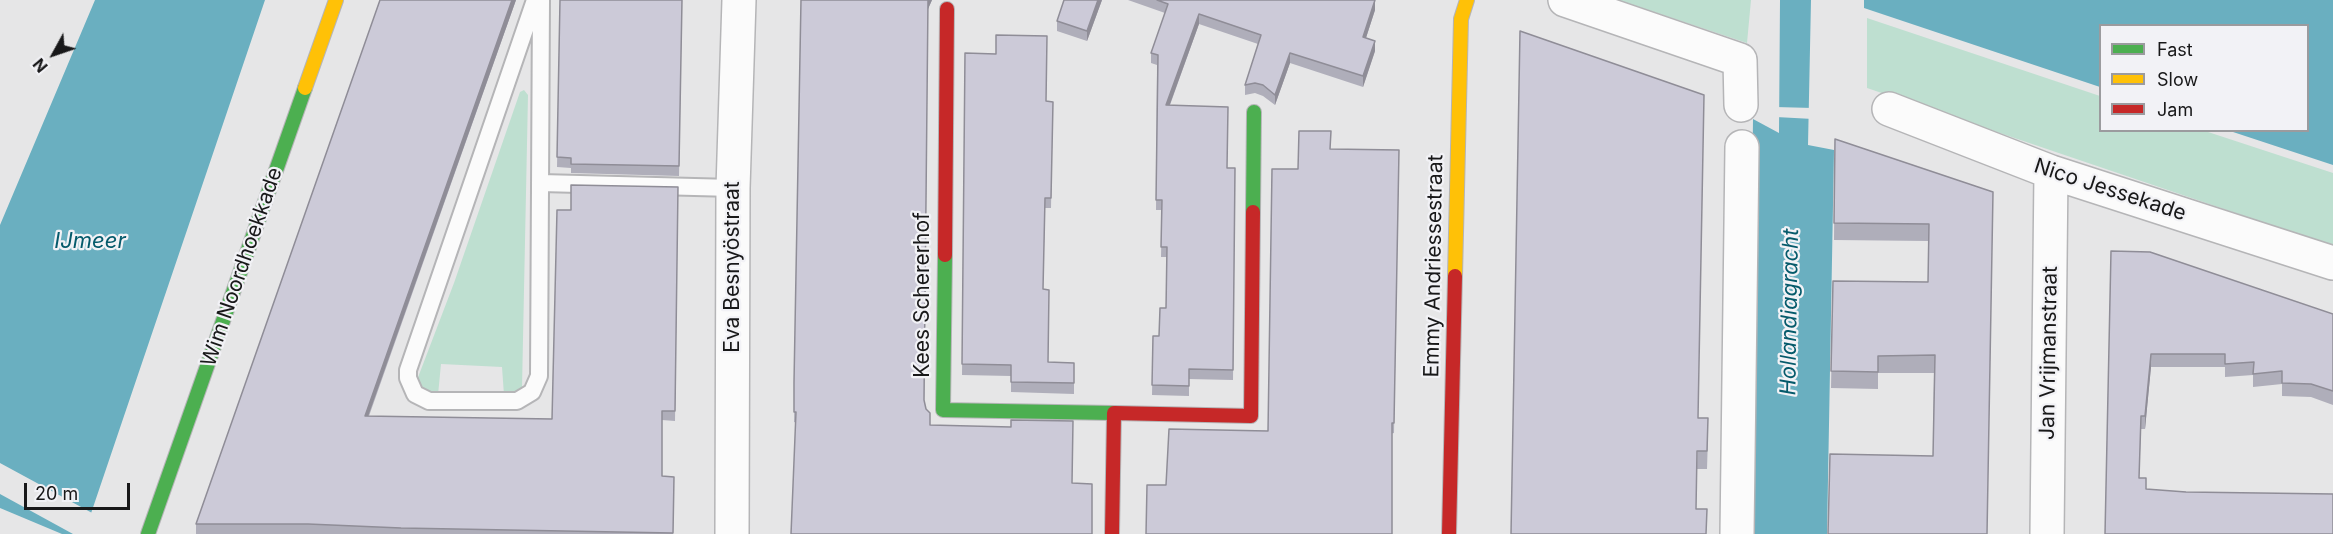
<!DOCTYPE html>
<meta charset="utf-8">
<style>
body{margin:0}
#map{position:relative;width:2333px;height:534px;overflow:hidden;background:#e6e6e7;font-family:Inter,sans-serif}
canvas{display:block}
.legend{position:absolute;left:2099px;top:24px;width:210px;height:108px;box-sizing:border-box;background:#f2f2f6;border:2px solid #9b9b9e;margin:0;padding:8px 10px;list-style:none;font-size:18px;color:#181819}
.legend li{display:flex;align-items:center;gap:12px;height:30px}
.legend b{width:30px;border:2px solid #9b9b9e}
.north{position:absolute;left:24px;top:24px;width:60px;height:60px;-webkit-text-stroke:4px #f2f2f6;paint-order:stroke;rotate:230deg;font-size:16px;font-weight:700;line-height:24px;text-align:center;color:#181819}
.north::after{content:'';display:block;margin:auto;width:21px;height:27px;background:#181819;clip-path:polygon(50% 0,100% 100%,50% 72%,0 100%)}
.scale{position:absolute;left:24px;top:483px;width:106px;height:27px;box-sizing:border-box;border:3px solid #181819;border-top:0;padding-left:8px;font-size:18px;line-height:21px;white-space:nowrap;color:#181819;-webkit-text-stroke:4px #f2f2f6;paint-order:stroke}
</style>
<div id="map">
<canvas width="2333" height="534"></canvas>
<ul class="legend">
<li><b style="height:8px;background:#4caf50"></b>Fast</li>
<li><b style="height:8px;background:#ffc107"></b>Slow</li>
<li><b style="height:8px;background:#c62828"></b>Jam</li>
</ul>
<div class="north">N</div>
<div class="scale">20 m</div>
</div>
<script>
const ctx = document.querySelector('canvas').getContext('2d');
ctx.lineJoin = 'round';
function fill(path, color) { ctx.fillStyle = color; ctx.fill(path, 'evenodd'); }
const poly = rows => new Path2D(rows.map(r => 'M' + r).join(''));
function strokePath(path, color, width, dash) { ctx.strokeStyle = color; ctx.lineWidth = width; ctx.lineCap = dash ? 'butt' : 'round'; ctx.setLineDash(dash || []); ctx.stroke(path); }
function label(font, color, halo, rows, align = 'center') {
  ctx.font = font + ' Inter,sans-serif'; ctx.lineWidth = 4.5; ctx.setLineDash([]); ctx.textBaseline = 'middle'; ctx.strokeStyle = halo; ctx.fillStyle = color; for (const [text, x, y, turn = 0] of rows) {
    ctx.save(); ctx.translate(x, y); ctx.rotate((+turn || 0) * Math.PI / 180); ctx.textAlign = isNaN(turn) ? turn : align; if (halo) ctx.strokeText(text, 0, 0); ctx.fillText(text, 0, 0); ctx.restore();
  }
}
const green = poly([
 [1618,0,1751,0,1747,43],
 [1867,18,2100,96,2100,130,2205,131,2333,173,2333,246,1867,88],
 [524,90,528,95,522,388,518,392,504,395,502,367,441,364,438,395,422,390,417,380,454,283,520,92]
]);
const water = poly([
 [95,0,265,0,84,534,0,534,0,225],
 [1780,0,1811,0,1808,145,1834,150,1827,534,1748,534,1753,119,1779,133],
 [1864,0,2333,0,2333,165,2230,131,2308,130,2308,26,2100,26,2100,87,1864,8]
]);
const pier = poly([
 [1775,107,1813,108,1813,119,1776,117],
 [0,463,94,514,88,534,73,534,0,494],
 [0,508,62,534,0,534]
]);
const lane = poly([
 [535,0,408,370,408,378,415,394,429,401,517,401,532,392,539,376,541,0],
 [541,183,733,188]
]);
const street = poly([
 [1565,0,1740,60,1741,105],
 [1889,109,2051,172,2333,263],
 [732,534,733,188,739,0],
 [1737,534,1742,147],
 [2047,534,2051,172]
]);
const fast = poly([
 [1253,212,1254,112],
 [945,255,943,410,1114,413],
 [148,534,305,88]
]);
const slow = poly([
 [305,88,336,0],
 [1455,276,1461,19,1467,0]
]);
const jam = poly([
 [945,255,947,9],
 [1112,534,1114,413,1251,416,1253,212],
 [1449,534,1455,276]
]);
const wall = poly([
 [380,0,516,0,369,416,552,419,571,210,678,187,675,421,662,420,662,476,674,477,673,534,196,534,196,524],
 [560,0,682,0,679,176,571,173,571,168,557,167],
 [801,0,932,0,928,9,924,400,930,425,1072,483,1092,534,794,422],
 [1102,0,1087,41,1057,31,1057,21],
 [1128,0,1375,0,1375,10,1366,38,1375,51,1363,87,1290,63,1275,105,1263,96,1255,93,1245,95,1245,85,1258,44,1199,24,1170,105,1227,168,1235,168,1233,380,1189,379,1189,396,1152,395,1153,336,1159,336,1166,308,1167,257,1161,257,1162,210,1156,210,1157,65,1151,63,1151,53,1165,13],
 [965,53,1046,101,1053,102,1051,208,1045,208,1043,289,1048,362,1074,363,1074,394,1011,392,1011,376,962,375],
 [1835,139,1993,192,1933,456,1934,373,1878,373,1878,389,1831,388,1833,281,1928,282,1928,241,1834,240],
 [1331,149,1399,150,1394,433,1166,485,1268,431],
 [2111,251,2333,314,2333,405,2311,397,2282,396,2282,384,2253,387,2253,375,2225,377,2225,367,2151,367,2145,429,2141,429,2139,478,2105,534],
 [1698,418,1708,436,1707,469,1697,469]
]);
const shadedWall = poly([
 [512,0,516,0,365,425,365,416],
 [928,0,932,0,928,9],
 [1098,0,1102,0,1087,41,1087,31],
 [1375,0,1375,10,1363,47,1363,37],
 [1199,14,1199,24,1166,115,1166,105],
 [1375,41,1375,51,1363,87,1363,76],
 [1290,53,1290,63,1275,105,1275,95],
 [2151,354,2151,367,2145,429,2145,416]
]);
const building = poly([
 [380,0,512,0,365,416,552,419,557,210,571,210,571,185,678,187,675,411,662,411,662,476,674,477,673,533,401,528,308,524,196,524,380,0],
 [560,0,682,0,679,166,571,164,571,158,557,157,560,0],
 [801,0,928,0,924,400,926,409,930,413,930,425,1011,427,1011,420,1073,421,1072,483,1092,484,1092,534,791,534,796,412,794,412,794,382,801,0],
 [1064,0,1098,0,1087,31,1057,21,1064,0],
 [1157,0,1375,0,1363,37,1375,41,1363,76,1290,53,1275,95,1263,85,1255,83,1245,85,1261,35,1199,14,1166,105,1228,107,1227,168,1235,168,1233,370,1189,369,1189,386,1152,385,1153,336,1159,336,1160,308,1166,308,1167,247,1161,247,1162,200,1156,200,1158,55,1151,53,1168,4,1157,0],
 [1520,31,1704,95,1698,418,1708,418,1707,451,1697,451,1696,509,1707,509,1706,534,1511,534,1520,31],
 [996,35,1047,36,1046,101,1053,102,1051,198,1045,198,1043,289,1049,290,1048,362,1074,363,1074,383,1011,382,1011,365,962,364,965,53,996,54,996,35],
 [1299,131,1331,131,1330,149,1399,150,1394,423,1392,423,1392,534,1146,534,1147,485,1166,485,1169,429,1268,431,1272,169,1298,169,1299,131],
 [1835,139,1993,192,1987,534,1828,534,1830,454,1933,456,1935,355,1878,356,1878,372,1831,371,1833,281,1928,282,1929,224,1834,223,1835,139],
 [2111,251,2150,252,2333,314,2333,391,2311,384,2282,383,2282,371,2253,374,2254,362,2225,364,2225,354,2151,354,2145,416,2141,416,2139,478,2146,478,2146,489,2186,492,2333,494,2333,534,2105,534,2111,251]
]);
const streetNames = [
 ["Nico Jessekade",2110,190,18],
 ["Emmy Andriessestraat",1434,266,-89],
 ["Wim Noordhoekkade",242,267,-71],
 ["Eva Besnyöstraat",733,267,-90],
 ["Kees Schererhof",923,295,-90],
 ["Jan Vrijmanstraat",2049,353,-89]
];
const waterNames = [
 ["IJmeer",90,241],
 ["Hollandiagracht",1790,312,-89]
];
fill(green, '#bedfd0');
fill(water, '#6aafc0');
fill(pier, '#e6e6e7');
strokePath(lane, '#b5b5b7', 20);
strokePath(street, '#b5b5b7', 36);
strokePath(fast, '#b5b5b7', 16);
strokePath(slow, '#b5b5b7', 16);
strokePath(jam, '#b5b5b7', 16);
strokePath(lane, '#fbfbfb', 16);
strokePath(street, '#fbfbfb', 33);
strokePath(fast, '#4caf50', 14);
strokePath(slow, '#ffc107', 14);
strokePath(jam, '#c62828', 14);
fill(wall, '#afaeba');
fill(shadedWall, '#8f8d97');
fill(building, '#cccad8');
strokePath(building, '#8f8d97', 1.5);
label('21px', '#181819', '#f2f2f6', streetNames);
label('italic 22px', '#055a6b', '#f2f2f6', waterNames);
</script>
